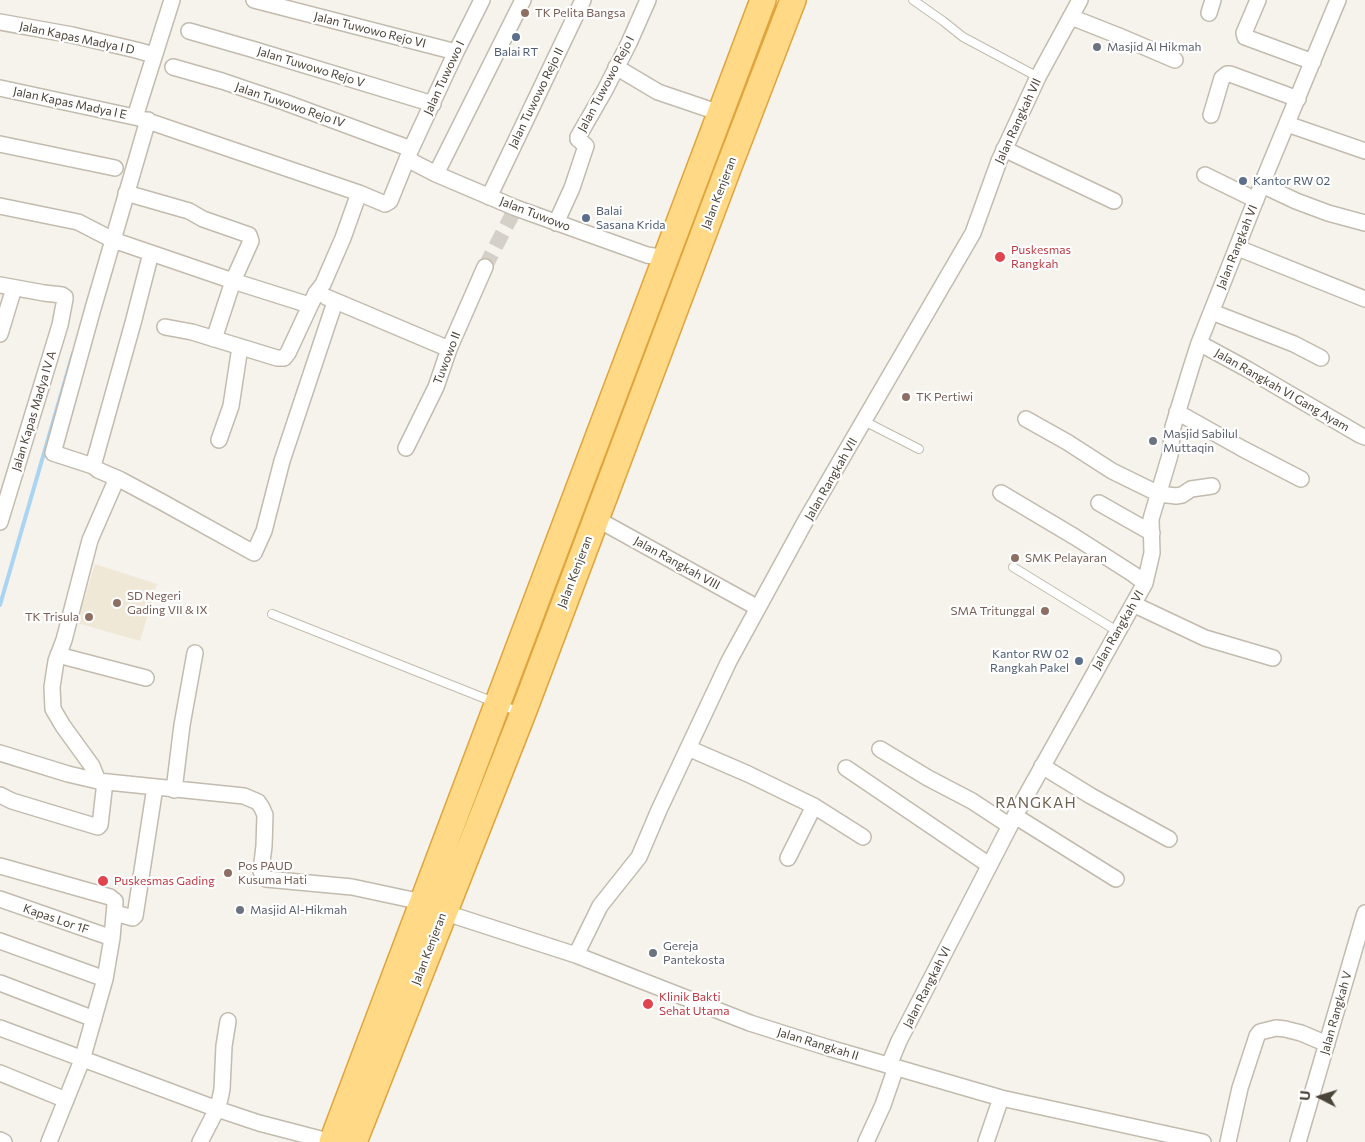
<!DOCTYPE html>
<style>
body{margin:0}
#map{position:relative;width:1365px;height:1142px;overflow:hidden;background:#f6f3ec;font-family:Commissioner,sans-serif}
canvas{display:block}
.north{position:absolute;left:1295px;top:1072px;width:50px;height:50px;-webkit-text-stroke:4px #fff;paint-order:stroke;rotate:275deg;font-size:14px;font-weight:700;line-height:20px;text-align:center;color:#4b4439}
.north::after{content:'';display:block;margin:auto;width:18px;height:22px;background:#4b4439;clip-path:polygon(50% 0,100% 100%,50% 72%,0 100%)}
</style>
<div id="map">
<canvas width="1365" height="1142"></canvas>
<div class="north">U</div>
</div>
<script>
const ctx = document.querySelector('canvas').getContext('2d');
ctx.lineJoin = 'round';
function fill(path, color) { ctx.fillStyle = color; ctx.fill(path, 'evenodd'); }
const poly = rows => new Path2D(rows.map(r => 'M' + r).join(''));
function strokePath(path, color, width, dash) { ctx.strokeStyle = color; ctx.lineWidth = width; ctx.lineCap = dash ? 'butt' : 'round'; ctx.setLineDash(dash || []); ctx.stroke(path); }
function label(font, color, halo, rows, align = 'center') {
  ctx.font = font + ' Commissioner,sans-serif'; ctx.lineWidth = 4.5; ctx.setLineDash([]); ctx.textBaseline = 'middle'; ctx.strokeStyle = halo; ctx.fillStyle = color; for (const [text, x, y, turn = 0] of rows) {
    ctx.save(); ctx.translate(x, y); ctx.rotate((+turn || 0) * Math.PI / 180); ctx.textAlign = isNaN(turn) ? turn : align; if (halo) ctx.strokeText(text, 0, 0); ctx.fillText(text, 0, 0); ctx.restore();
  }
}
const education = poly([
 [95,564,157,584,140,641,77,623]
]);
const stream = poly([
 [0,605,73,353]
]);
const minorTunnel = poly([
 [485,267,512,215]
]);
const service = poly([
 [913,0,943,21,963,37,1038,77],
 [864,421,919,449],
 [1013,567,1117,631],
 [272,614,519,712]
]);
const minor = poly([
 [254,0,456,52],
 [1258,0,1244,33,1245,37,1313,62],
 [1209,13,1213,0],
 [1071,17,1119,36,1175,60],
 [0,22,72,35,136,50,154,55],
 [189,31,255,50,433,104],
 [173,67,222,81,284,102,411,149],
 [616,67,658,92,720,113],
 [0,88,139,118,359,193,385,204,390,201,411,149,456,52,482,0],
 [1211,115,1222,78,1227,74,1230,74,1298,99],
 [135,117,172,0],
 [148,120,92,312,53,453,93,466,98,470,121,480,162,502,254,553,264,531,282,461,335,302],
 [1287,124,1365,151],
 [0,144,115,168],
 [1004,149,1114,201],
 [407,159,436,174,516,208,647,255,666,258],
 [436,174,523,0],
 [1205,175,1256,200],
 [1262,185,1296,201,1328,213,1365,223],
 [126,193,189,211,203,219,249,235,251,241,233,281,214,339],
 [489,197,583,0],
 [0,206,78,222,113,240,233,281,309,305],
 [556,223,572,188,586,146,578,139,578,137,605,90,629,43,648,0],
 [1238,248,1365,299],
 [0,285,44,293,62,295,65,297,65,299,60,325,0,522],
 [326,297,449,349],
 [1212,312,1294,344,1321,358],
 [165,327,192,332,277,358,284,358,288,353,316,293,323,284,343,238,359,193],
 [0,334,14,288],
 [1199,343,1247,369,1360,435,1365,437],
 [1177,412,1243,449,1301,479],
 [1026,419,1067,442,1112,471,1159,494,1176,496,1182,495,1191,489,1212,486],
 [219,440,231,406,240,347],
 [406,448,436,387,449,349,485,267],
 [93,466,133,323,151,253],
 [1001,493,1075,537,1133,574,1145,583],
 [1099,503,1152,533],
 [595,518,758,608],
 [1133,604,1205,638,1273,658],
 [58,655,146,678],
 [688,748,748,774,814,806,863,837],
 [880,749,928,778,972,801,1010,826],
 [0,753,68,774,98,781,244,796,258,802,262,808,265,815,264,846,261,871,263,877,266,879,352,887,422,902],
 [1042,766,1091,796,1169,839],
 [846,768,989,865],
 [98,781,92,766,63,726,53,709,52,687,56,661,64,640,90,540,117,478],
 [174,790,182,725,195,653],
 [0,795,12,801,98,827,100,825,105,782],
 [1015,816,1116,879],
 [788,858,814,806],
 [0,866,110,897,115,901,115,904,112,938,105,979,82,1060,49,1142],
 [0,899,112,938],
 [443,912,576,955,750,1023,829,1048,1001,1098,1203,1142],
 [115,913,133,918,135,916,155,787],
 [0,941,105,979],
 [576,955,600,906,639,857,659,810,729,661,806,520,973,233,999,161,1038,77,1080,0],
 [0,983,94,1019],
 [0,1028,217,1109,259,1123,332,1142],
 [889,1065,899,1041,1017,812,1145,583,1152,553,1151,519,1170,455,1173,427,1191,368,1199,343,1268,169,1338,0],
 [0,1073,66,1100],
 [0,1140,4,1142],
 [200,1142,217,1109,220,1099,222,1089,224,1046,228,1021],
 [866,1142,883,1105,896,1067],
 [986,1142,1001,1098],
 [1228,1142,1240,1088,1257,1036,1260,1032,1276,1028,1285,1029,1301,1033,1327,1044],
 [1298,1142,1365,913]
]);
const trunk = poly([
 [332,1142,763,0],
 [354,1142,523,713,728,169,793,0]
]);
const markers = [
 [525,13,5,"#8d6e63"],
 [516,37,5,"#5c6f8a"],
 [1097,47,5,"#6b7280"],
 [1243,181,5,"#5c6f8a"],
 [586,218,5,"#5c6f8a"],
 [1000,257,6,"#e0444e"],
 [906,397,5,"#8d6e63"],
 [1153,441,5,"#6b7280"],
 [1015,558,5,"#8d6e63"],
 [117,603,5,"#8d6e63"],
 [1045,611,5,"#8d6e63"],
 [89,617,5,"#8d6e63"],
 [1079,661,5,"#5c6f8a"],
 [228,873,5,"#8d6e63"],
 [103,881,6,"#e0444e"],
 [240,910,5,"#6b7280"],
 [653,953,5,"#6b7280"],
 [648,1004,6,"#e0444e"]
];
const educationNames = [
 ["TK Pelita Bangsa",535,13],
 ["TK Pertiwi",916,397],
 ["SMK Pelayaran",1025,558],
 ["SD Negeri",127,596],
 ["Gading VII & IX",127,610],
 ["SMA Tritunggal",1035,611,"right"],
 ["TK Trisula",79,617,"right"],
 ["Pos PAUD",238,866],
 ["Kusuma Hati",238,880]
];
const streetNames = [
 ["Jalan Tuwowo Rejo VI",370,30,14],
 ["Jalan Kapas Madya I D",77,38,12],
 ["Jalan Tuwowo Rejo V",311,67,17],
 ["Jalan Tuwowo I",444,78,-65],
 ["Jalan Tuwowo Rejo I",606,84,-62],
 ["Jalan Tuwowo Rejo II",536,98,-64],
 ["Jalan Kapas Madya I E",70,103,12],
 ["Jalan Tuwowo Rejo IV",290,105,19],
 ["Jalan Rangkah VII",1018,121,-65],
 ["Jalan Kenjeran",719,193,-69],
 ["Jalan Tuwowo",535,214,21],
 ["Jalan Rangkah VI",1237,247,-68],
 ["Tuwowo II",447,358,-69],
 ["Jalan Rangkah VI Gang Ayam",1282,390,30],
 ["Jalan Kapas Madya IV A",34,411,-73],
 ["Jalan Rangkah VII",831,479,-60],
 ["Jalan Rangkah VIII",677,563,29],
 ["Jalan Kenjeran",575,572,-69],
 ["Jalan Rangkah VI",1118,630,-60],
 ["Kapas Lor 1F",56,919,19],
 ["Jalan Kenjeran",429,949,-69],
 ["Jalan Rangkah VI",927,987,-63],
 ["Jalan Rangkah V",1336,1013,-74],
 ["Jalan Rangkah II",818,1044,17]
];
const worshipNames = [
 ["Masjid Al Hikmah",1107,47],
 ["Masjid Sabilul",1163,434],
 ["Muttaqin",1163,448],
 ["Masjid Al-Hikmah",250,910],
 ["Gereja",663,946],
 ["Pantekosta",663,960]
];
const serviceNames = [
 ["Balai RT",516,52,"center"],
 ["Kantor RW 02",1253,181],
 ["Balai",596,211],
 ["Sasana Krida",596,225],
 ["Kantor RW 02",1069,654,"right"],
 ["Rangkah Pakel",1069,668,"right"]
];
const healthNames = [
 ["Puskesmas",1011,250],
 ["Rangkah",1011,264],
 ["Puskesmas Gading",114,881],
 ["Klinik Bakti",659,997],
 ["Sehat Utama",659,1011]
];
const quarterNames = [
 ["RANGKAH",1036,803]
];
fill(education, '#efe8d6');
strokePath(stream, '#a9d4f2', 4);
strokePath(minorTunnel, '#d4d0c8', 15, [15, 8]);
strokePath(service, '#c2bbae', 10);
strokePath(minor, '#c2bbae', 18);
strokePath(trunk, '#e0a43c', 28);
strokePath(service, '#fff', 8);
strokePath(minor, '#fff', 15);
strokePath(trunk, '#ffd985', 25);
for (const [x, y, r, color] of markers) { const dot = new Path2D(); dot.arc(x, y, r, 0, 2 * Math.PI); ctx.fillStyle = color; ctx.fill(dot); strokePath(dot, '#fff', 2); }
label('12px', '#785e54', '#fff', educationNames, 'left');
label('12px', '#4b4439', '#fff', streetNames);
label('12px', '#5b616d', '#fff', worshipNames, 'left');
label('12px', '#4e5e75', '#fff', serviceNames, 'left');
label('12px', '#be3a42', '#fff', healthNames, 'left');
ctx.letterSpacing = '1px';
label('15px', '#6e6250', '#fff', quarterNames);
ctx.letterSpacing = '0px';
</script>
